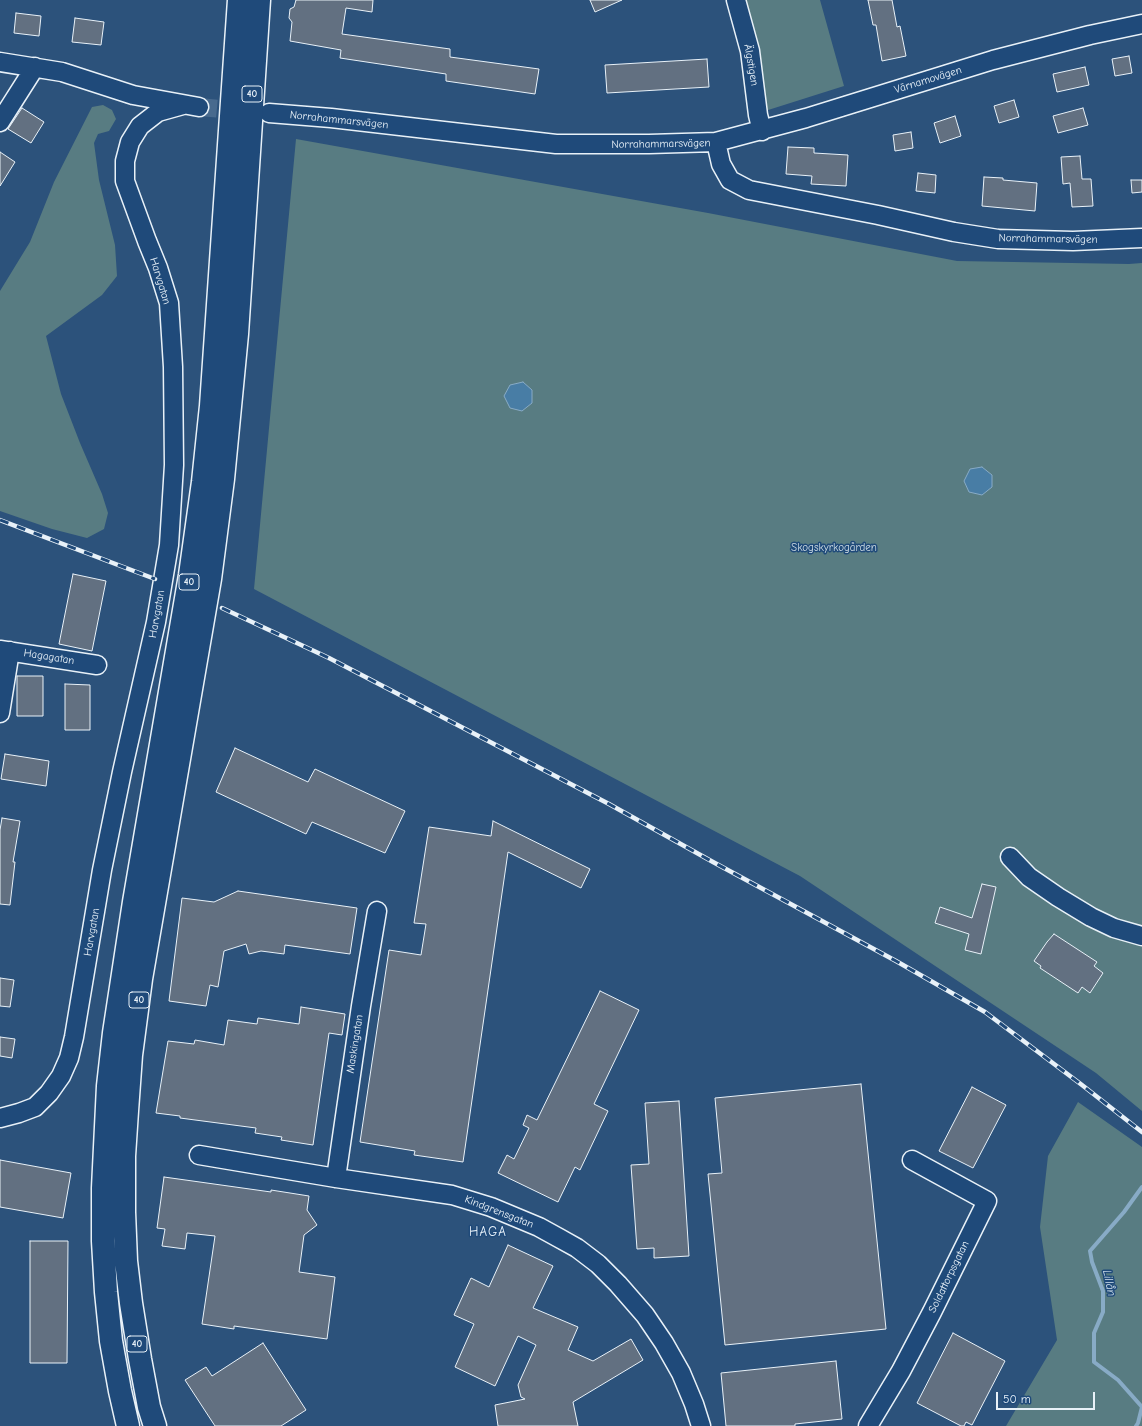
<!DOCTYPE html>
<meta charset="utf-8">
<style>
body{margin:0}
#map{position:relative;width:1142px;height:1426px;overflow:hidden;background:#2c527b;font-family:"Comic Neue",sans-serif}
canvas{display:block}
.scale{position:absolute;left:996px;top:1392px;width:99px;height:18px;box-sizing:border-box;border:2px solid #e8f1f8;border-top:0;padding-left:5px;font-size:12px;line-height:14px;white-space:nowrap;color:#e8f1f8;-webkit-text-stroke:3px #1f4a7a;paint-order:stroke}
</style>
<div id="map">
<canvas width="1142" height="1426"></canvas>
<div class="scale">50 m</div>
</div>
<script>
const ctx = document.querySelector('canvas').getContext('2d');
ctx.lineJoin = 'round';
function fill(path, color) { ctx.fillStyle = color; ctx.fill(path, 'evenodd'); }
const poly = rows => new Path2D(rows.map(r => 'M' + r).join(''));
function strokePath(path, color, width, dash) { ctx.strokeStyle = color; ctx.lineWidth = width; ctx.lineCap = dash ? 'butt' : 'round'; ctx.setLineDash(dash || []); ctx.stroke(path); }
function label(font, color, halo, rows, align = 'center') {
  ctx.font = font + ' "Comic Neue",sans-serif'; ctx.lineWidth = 3; ctx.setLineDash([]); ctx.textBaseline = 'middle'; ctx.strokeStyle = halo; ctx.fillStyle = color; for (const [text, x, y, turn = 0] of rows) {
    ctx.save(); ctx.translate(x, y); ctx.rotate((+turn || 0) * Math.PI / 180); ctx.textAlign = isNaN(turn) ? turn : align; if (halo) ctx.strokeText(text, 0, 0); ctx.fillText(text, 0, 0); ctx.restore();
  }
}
const green = poly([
 [740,0,820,0,844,86,765,111],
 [103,105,112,110,116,119,109,131,98,134,94,143,99,180,115,245,117,276,102,295,46,336,61,394,80,443,102,494,108,513,104,529,87,538,52,529,0,511,0,291,30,242,54,182,92,107],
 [296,139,708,213,957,261,1129,264,1142,263,1142,1111,1096,1073,800,876,254,589],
 [1078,1102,1142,1147,1142,1426,1006,1426,1057,1340,1040,1227,1048,1156]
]);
const water = poly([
 [523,382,532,390,532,403,522,411,510,408,504,396,510,385,523,382],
 [982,467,992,475,992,487,982,495,969,492,964,481,970,469,982,467]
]);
const stream = poly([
 [1136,1426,1138,1423,1142,1407,1118,1380,1094,1362,1094,1333,1103,1312,1103,1291,1092,1262,1090,1251,1124,1212,1142,1187]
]);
const building = poly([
 [296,0,373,0,372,12,346,8,342,34,450,49,450,57,539,69,535,94,446,81,446,74,340,58,341,50,290,41,292,22,289,18,290,9,294,7,296,0],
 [590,0,622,0,595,12,590,0],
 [868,0,892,0,897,27,900,26,906,56,882,61,876,25,873,25,868,0],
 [16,13,41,16,39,36,14,33,16,13],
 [75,18,104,22,101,45,72,42,75,18],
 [1129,56,1132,73,1115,76,1112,59,1129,56],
 [707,59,709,87,607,93,605,65,707,59],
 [1085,67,1089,85,1057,92,1053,74,1085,67],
 [1014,100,1019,117,999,123,994,106,1014,100],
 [22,108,44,122,31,143,8,129,22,108],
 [1083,108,1088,125,1058,133,1053,116,1083,108],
 [955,116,961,136,940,143,934,123,955,116],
 [911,132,913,148,895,151,893,135,911,132],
 [788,147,814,148,814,153,848,155,846,186,811,184,812,176,786,174,788,147],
 [0,152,15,162,0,186,0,152],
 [1080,156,1082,179,1091,179,1093,206,1072,207,1070,183,1063,184,1061,157,1080,156],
 [918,173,936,175,935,193,916,191,918,173],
 [984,177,1003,178,1003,180,1037,183,1035,211,982,206,984,177],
 [1131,180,1142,180,1142,192,1132,193,1131,180],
 [73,574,106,581,92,651,59,644,73,574],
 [17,676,43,676,43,716,17,716,17,676],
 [65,684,90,685,90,730,65,730,65,684],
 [235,748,308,782,315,769,405,811,385,853,312,822,306,834,216,792,235,748],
 [5,754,49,761,46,786,1,779,5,754],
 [2,818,20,821,13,862,15,862,10,905,0,904,0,830,2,818],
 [493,821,590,869,581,888,508,852,463,1162,414,1155,415,1151,360,1142,389,950,421,955,426,924,414,923,429,827,491,836,493,821],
 [982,884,996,887,981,954,965,950,969,934,935,923,940,907,972,918,982,884],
 [238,891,357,908,350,954,285,945,284,954,261,951,249,954,246,944,224,951,218,987,210,985,206,1006,169,1001,182,898,214,902,238,891],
 [1054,934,1097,962,1094,966,1103,973,1090,993,1082,987,1078,993,1040,968,1041,966,1034,961,1047,942,1054,934],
 [0,978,14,980,10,1007,0,1006,0,978],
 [600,991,639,1010,594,1104,608,1111,580,1170,575,1167,558,1202,498,1173,507,1155,514,1159,529,1128,523,1125,527,1115,537,1120,600,991],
 [301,1007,345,1014,342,1035,329,1033,313,1145,281,1140,282,1137,255,1133,256,1128,180,1118,180,1116,156,1113,168,1041,194,1044,195,1040,224,1045,228,1020,257,1024,258,1018,299,1024,301,1007],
 [0,1037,15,1039,12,1058,0,1056,0,1037],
 [861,1084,886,1329,725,1345,708,1174,722,1173,715,1098,861,1084],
 [972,1087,1006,1105,973,1168,939,1151,972,1087],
 [679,1101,689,1256,654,1258,654,1248,637,1249,631,1165,649,1164,645,1103,679,1101],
 [0,1160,71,1173,63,1218,0,1207,0,1160],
 [164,1177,271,1192,271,1190,309,1196,307,1210,317,1225,304,1235,299,1272,335,1277,327,1339,234,1326,234,1329,202,1324,215,1236,187,1233,185,1249,162,1246,165,1229,157,1228,164,1177],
 [30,1241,68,1241,67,1363,30,1363,30,1241],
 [508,1245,553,1266,533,1308,578,1327,568,1350,593,1361,631,1339,643,1360,573,1402,578,1426,498,1426,495,1405,525,1399,521,1397,518,1385,536,1345,518,1336,495,1386,455,1367,474,1324,454,1315,471,1278,489,1287,508,1245],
 [953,1333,1005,1361,972,1425,966,1422,964,1426,961,1426,917,1403,953,1333],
 [263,1343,306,1410,281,1426,215,1426,185,1380,206,1367,212,1376,263,1343],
 [836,1361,842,1419,795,1424,795,1426,726,1426,721,1373,836,1361]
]);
const minorTunnel = poly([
 [199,107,244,111]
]);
const minor = poly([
 [736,0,750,51,758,115,762,131],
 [0,62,62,72,133,95,199,107],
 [269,113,331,118,556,144,649,144,716,142,806,118,993,60,1090,35,1142,24],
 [0,122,35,67],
 [716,142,721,164,730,180,749,190,878,215,954,232,998,239,1073,241,1142,238],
 [0,650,97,665],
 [0,713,10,651],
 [1010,857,1029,877,1058,897,1091,917,1114,928,1142,936],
 [0,1118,19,1113,35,1107,49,1093,61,1076,69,1058,74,1037,102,870,122,772,156,622,169,545,174,465,173,367,169,303,158,268,147,241,125,181,125,161,130,142,140,126,158,112,183,105],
 [199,1155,336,1178,452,1195,491,1207,539,1227,559,1238,577,1248,598,1264,618,1284,645,1315,664,1343,681,1373,694,1404,701,1426],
 [336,1178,361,1006,377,911],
 [868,1426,901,1371,932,1312,987,1201,912,1160]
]);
const highway = poly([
 [128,1426,120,1391,111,1341,106,1292,103,1241,103,1188,108,1086,114,1033,134,902,190,575,203,482,211,406,239,0],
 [155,1426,149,1407,140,1359,131,1303,126,1261,124,1212,124,1156,127,1111,131,1055,141,979,210,579,223,479,237,334,259,0]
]);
const rail = poly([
 [0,520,155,579],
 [222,608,329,658,609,804,713,862,896,961,985,1012,1082,1085,1142,1132]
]);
const shields = [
 [252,94,20],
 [189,582,20],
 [139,1000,20],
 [137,1344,20]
];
const shieldNames = [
 ["40",252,94],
 ["40",189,582],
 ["40",139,1000],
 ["40",137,1344]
];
const streetNames = [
 ["Älgstigen",751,65,80],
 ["Värnamovägen",928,80,-17],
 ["Norrahammarsvägen",339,120,6],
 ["Norrahammarsvägen",661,144,-1],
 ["Norrahammarsvägen",1048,239,1],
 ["Harvgatan",160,281,73],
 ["Harvgatan",157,614,-80],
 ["Hagagatan",49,657,9],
 ["Harvgatan",92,932,-80],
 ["Maskingatan",355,1044,-81],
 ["Kindgrensgatan",499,1212,21],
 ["Soldattorpsgatan",949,1277,-64]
];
const parkNames = [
 ["Skogskyrkogården",834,548]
];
const waterNames = [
 ["Lillån",1109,1283,78]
];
const quarterNames = [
 ["HAGA",488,1232]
];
fill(green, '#587c82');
fill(water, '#487da5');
strokePath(water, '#88abc6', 1);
strokePath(stream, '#88abc6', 4);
fill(building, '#627081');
strokePath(building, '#e8f1f8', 1);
strokePath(minorTunnel, '#486a8e', 18, [18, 9]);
strokePath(minor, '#e8f1f8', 21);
strokePath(highway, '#e8f1f8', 25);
strokePath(minor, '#1f4a7a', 18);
strokePath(highway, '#1f4a7a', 22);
strokePath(rail, '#e8f1f8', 4.5);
strokePath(rail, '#1f4a7a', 3, [9]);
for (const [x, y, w] of shields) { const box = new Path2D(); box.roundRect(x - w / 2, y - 8, w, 16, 3); ctx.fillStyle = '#1f4a7a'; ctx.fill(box); strokePath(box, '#e8f1f8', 1); }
label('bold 10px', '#e8f1f8', null, shieldNames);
label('11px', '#e8f1f8', '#1f4a7a', streetNames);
label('11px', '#d2dfe6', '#1f4a7a', parkNames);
label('italic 12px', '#d0e0ec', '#1f4a7a', waterNames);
ctx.letterSpacing = '1px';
label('13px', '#e8f1f8', '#1f4a7a', quarterNames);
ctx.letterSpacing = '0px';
</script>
